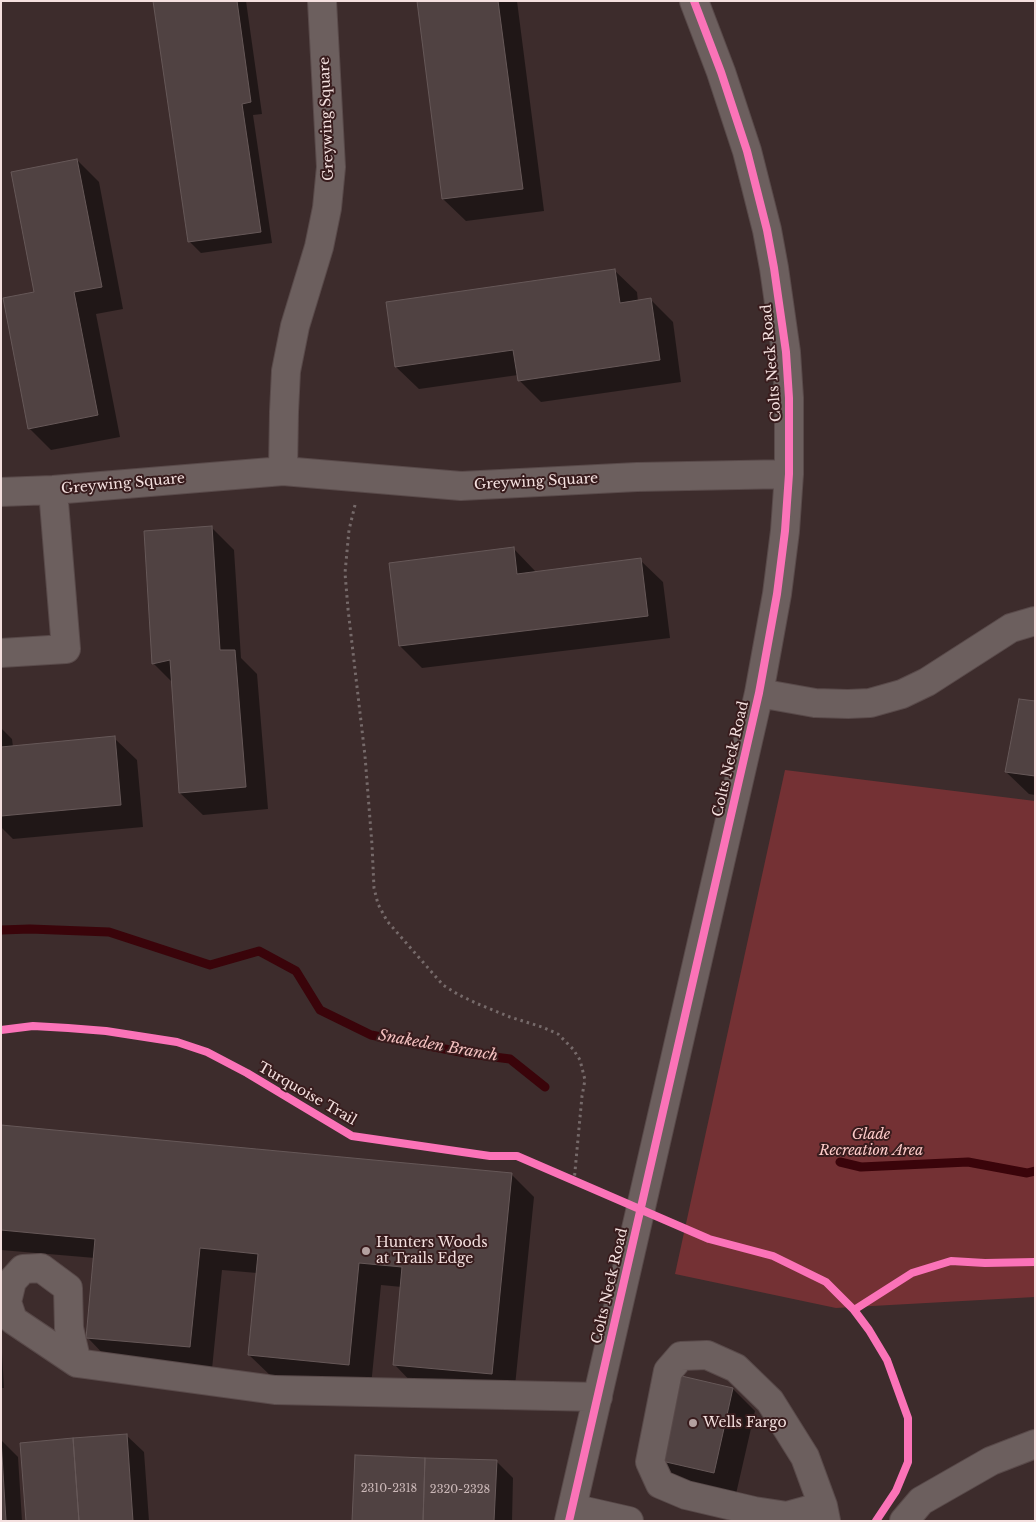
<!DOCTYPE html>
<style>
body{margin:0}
#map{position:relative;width:1036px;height:1522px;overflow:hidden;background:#3d2c2c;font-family:"Libre Baskerville",serif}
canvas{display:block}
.frame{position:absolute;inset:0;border:2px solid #f4e0df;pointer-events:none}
</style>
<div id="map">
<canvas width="1036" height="1522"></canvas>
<div class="frame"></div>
</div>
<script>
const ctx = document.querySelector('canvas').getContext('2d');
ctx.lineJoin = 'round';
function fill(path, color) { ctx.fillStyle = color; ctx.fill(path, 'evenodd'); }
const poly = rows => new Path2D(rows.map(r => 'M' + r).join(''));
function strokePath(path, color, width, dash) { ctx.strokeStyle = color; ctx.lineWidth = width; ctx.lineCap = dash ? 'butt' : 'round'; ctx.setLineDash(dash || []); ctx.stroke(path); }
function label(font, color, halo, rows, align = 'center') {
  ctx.font = font + ' "Libre Baskerville",serif'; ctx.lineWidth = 4; ctx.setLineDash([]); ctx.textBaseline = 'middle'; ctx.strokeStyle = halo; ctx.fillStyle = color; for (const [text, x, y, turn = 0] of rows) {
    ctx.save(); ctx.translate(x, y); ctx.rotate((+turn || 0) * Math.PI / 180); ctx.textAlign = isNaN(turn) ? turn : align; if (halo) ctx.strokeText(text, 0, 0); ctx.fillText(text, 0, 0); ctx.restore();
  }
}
const green = poly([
 [785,770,1035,801,1035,1297,836,1308,675,1274]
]);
const shadow = poly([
 [155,1,246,1,262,114,253,115,272,243,201,253,189,241],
 [418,1,517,1,544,211,466,221,443,199],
 [77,160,99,182,123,309,96,314,120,437,51,450,29,428,36,293],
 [614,270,637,292,638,302,651,300,673,322,681,382,541,402,519,380,518,375,419,389,396,367],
 [212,528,234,550,241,658,257,674,268,809,203,815,180,793,173,683,153,663],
 [514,549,536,572,640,560,663,582,670,638,422,668,400,646,390,564],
 [1035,702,1035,795,1029,794,1006,772],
 [1,728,12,739,13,747,114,738,137,760,143,827,13,839,1,827],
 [1,1127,511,1174,534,1197,514,1396,416,1387,394,1364,402,1287,381,1285,371,1386,272,1377,249,1355,257,1273,222,1270,212,1369,109,1360,87,1337,95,1258,1,1250],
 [1,1336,4,1388,1,1388],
 [733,1389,755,1411,736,1494,677,1481,655,1459],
 [126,1435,144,1452,149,1521,27,1521],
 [1,1440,18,1457,22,1521,1,1521],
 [496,1461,513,1478,512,1521,353,1521]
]);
const stream = poly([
 [1,930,30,929,109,932,210,965,259,951,296,971,320,1010,371,1035,471,1054,510,1059,545,1087],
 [840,1162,861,1167,968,1162,1027,1173,1035,1171]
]);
const building = poly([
 [153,1,237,1,251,102,242,104,261,232,188,242,153,1],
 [417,1,498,1,523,189,442,199,417,1],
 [77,159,102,287,74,292,98,415,28,429,3,298,34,292,11,172,77,159],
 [615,269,620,303,651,298,660,360,518,381,513,350,395,367,386,302,615,269],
 [212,526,220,650,235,650,246,787,179,793,170,660,152,664,144,531,212,526],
 [514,547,517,574,641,558,648,616,399,646,389,563,514,547],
 [1019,699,1035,701,1035,776,1005,772,1019,699],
 [115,736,121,805,1,816,1,747,115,736],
 [1,1125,512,1173,492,1374,393,1365,402,1267,359,1263,349,1365,248,1355,258,1254,200,1248,190,1347,86,1338,95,1239,1,1230,1,1125],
 [673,1374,733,1388,714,1473,653,1459,673,1374],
 [127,1434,133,1521,79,1521,73,1438,127,1434],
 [73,1438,79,1521,26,1521,20,1443,73,1438],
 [1,1439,6,1521,1,1521,1,1439],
 [355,1455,425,1458,423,1521,352,1521,355,1455],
 [425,1458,497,1460,494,1521,423,1521,425,1458]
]);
const path = poly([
 [355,505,349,530,345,573,348,609,365,756,372,845,374,888,378,904,387,921,443,985,459,995,478,1004,510,1017,542,1027,558,1034,573,1049,580,1060,585,1080,582,1096,574,1182]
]);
const minor = poly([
 [283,471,284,412,286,371,295,326,319,247,327,208,331,167,322,1],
 [1,492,53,490,283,471,461,486,637,477,789,474],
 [1,653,66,649,53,490],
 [759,693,815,703,848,704,870,703,902,694,927,682,1011,628,1035,621],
 [77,1363,69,1328,68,1288,41,1268,23,1269,12,1281,7,1302,13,1320,77,1363,275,1390,598,1397],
 [823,1506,787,1516,754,1511,686,1495,660,1484,650,1462,668,1371,681,1356,707,1355,736,1368,770,1401,805,1457,823,1506,826,1521],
 [572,1508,629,1521],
 [569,1521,759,693,777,594,785,531,789,474,789,398,786,352,774,268,767,230,747,151,721,72,694,1],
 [904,1521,921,1501,991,1461,1035,1444]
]);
const cycleway = poly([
 [1,1030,33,1026,68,1028,106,1031,177,1042,207,1052,247,1073,352,1136,490,1156,517,1156,709,1239,773,1256,826,1282,854,1310,869,1330,887,1360,908,1418,908,1462,896,1491,876,1521],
 [854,1310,912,1273,951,1261,985,1263,1035,1262],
 [569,1521,759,693,777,594,785,531,789,474,789,398,786,352,774,268,767,230,747,151,721,72,694,1]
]);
const markers = [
 [366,1251,5,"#b4a1a0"],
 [693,1423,5,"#b4a1a0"]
];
const numberNames = [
 ["2310-2318",389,1489],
 ["2320-2328",460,1490]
];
const streetNames = [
 ["Greywing Square",327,119,-92],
 ["Colts Neck Road",772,363,-95],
 ["Greywing Square",536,482,-3],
 ["Greywing Square",123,484,-5],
 ["Colts Neck Road",731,759,-77],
 ["Turquoise Trail",307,1094,30],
 ["Colts Neck Road",610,1286,-77]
];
const parkNames = [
 ["Glade",871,1135],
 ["Recreation Area",871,1151]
];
const poiNames = [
 ["Hunters Woods",376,1243],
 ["at Trails Edge",376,1259],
 ["Wells Fargo",703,1423]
];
const waterNames = [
 ["Snakeden Branch",438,1046,10]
];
fill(green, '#743134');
fill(shadow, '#0007');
strokePath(stream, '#3a040a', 9);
fill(building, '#504242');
strokePath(building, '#665858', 1);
strokePath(minor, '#594a4a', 30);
strokePath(path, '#766a6a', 3, [2.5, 4]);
strokePath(minor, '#6c5f5e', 28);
strokePath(cycleway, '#fb73b8', 8);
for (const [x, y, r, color] of markers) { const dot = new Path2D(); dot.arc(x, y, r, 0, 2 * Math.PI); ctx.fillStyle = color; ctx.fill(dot); strokePath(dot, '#381c1d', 2); }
label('11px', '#cbb8b8', null, numberNames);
label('14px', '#f4e0df', '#381c1d', streetNames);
label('italic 14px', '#feccca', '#381c1d', parkNames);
label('14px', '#f4e0df', '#381c1d', poiNames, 'left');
label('italic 15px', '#f5c2c1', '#381c1d', waterNames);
</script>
